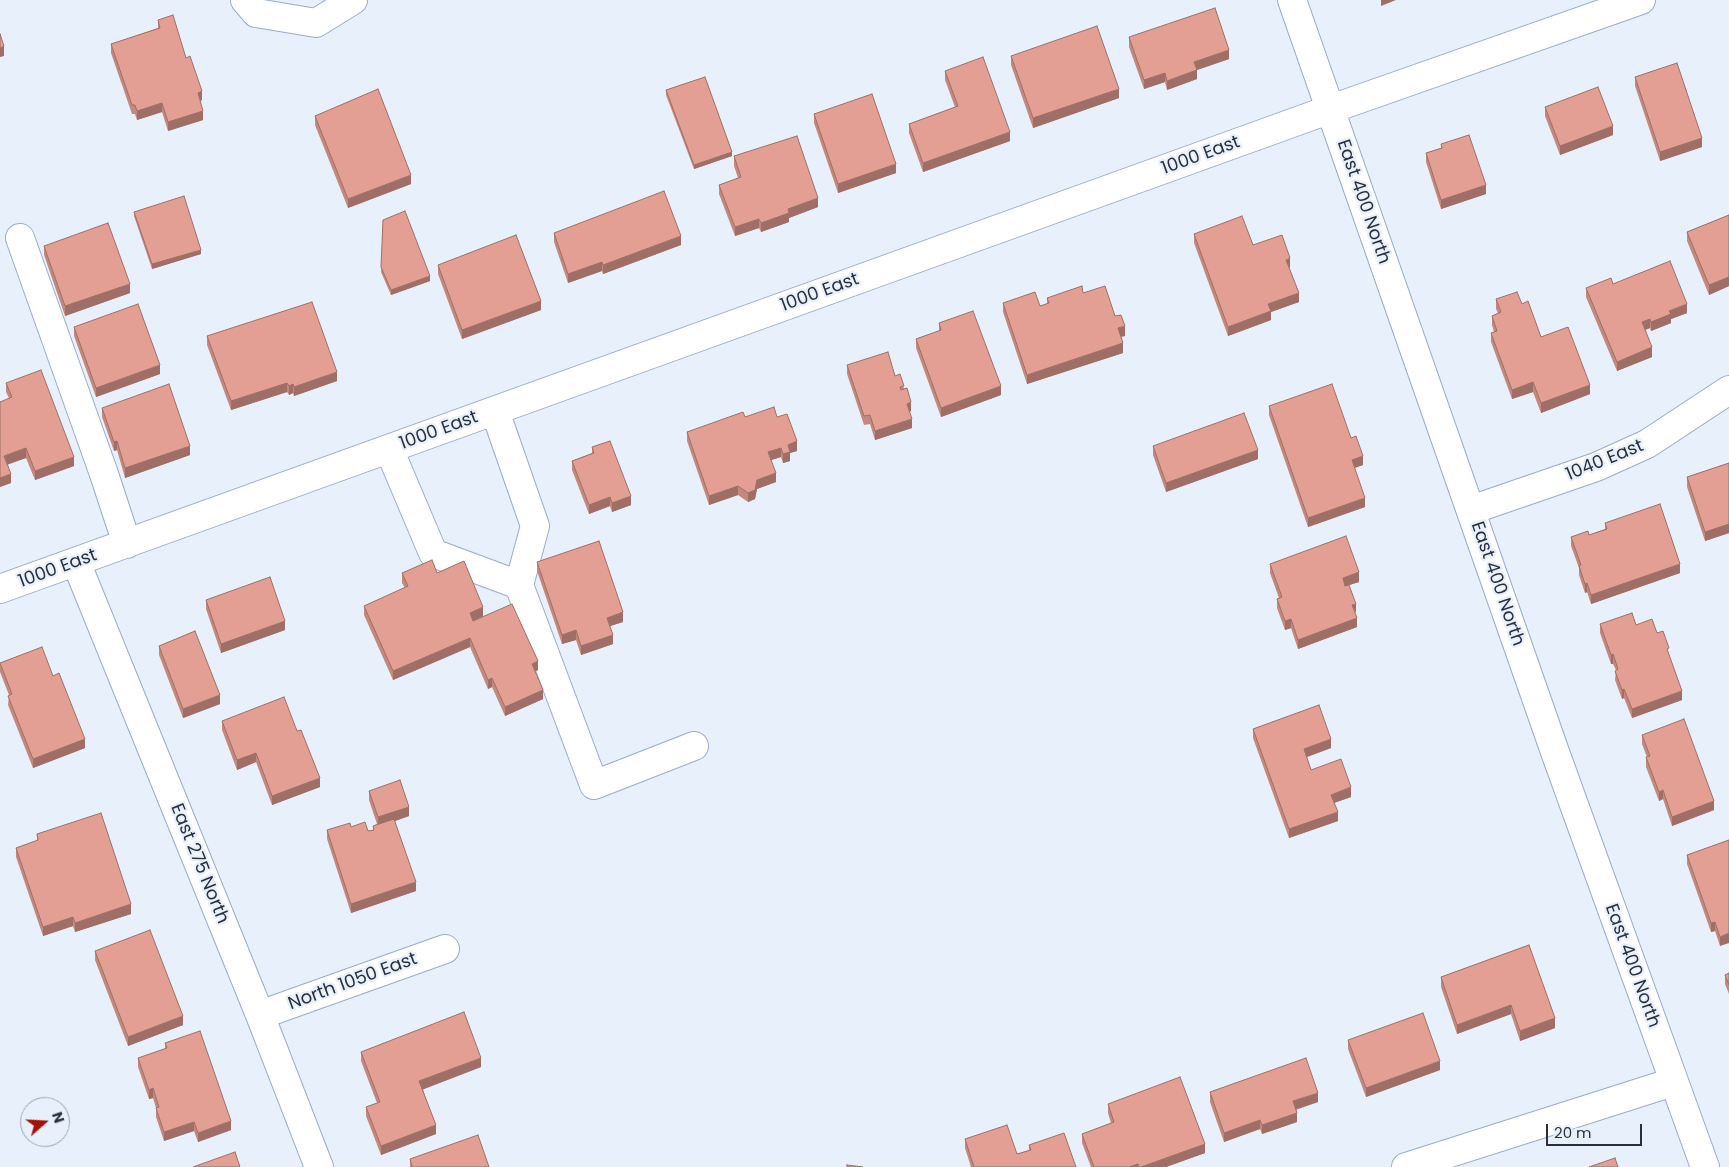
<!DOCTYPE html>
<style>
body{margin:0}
#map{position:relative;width:1729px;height:1167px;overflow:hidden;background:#e8f0fc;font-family:Poppins,sans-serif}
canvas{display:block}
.north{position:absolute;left:20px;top:1097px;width:50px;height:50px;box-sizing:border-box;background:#e8f0fc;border:1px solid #9ca3af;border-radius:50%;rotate:71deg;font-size:14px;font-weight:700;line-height:20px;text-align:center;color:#29303c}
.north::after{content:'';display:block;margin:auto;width:18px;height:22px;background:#a51206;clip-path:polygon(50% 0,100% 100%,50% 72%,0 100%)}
.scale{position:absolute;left:1546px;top:1124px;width:96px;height:22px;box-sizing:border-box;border:2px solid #29303c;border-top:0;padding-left:6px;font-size:15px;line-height:18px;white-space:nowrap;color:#29303c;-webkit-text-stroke:4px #e8f0fc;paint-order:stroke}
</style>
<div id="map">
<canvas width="1729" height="1167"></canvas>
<div class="north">N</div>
<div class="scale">20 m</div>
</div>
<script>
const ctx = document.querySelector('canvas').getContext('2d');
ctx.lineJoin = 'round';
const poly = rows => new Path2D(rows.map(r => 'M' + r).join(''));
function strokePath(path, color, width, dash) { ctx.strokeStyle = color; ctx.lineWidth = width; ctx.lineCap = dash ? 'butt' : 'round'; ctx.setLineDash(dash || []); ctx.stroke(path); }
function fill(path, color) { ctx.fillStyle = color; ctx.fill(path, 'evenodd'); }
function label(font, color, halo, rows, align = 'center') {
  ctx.font = font + ' Poppins,sans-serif'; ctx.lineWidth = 4.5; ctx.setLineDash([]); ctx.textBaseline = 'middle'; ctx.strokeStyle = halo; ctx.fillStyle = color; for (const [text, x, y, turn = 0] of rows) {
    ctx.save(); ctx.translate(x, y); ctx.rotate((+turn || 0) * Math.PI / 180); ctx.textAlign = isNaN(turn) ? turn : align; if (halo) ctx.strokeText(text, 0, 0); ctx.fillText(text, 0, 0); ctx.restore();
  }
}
const minor = poly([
 [245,0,256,13,316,23,353,0],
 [1292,0,1555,752,1705,1167],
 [20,238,104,474,127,544],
 [495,411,535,526,519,585,594,785,694,746],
 [389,449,433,553,519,585],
 [1471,510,1596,467,1647,444,1729,390],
 [76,562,260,1015,319,1167],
 [0,589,1331,109,1641,0],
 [260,1015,445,949],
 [1406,1167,1673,1082]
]);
const wall = poly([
 [158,20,186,58,202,100,200,101,203,120,168,131,162,112,137,120,135,114,132,114,111,53,111,44,158,28],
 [1129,37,1229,59,1197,70,1197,79,1167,90,1165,82,1144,89,1129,47],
 [1011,56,1119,98,1033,128,1011,65],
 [945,71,1010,141,923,172,909,133,909,124,955,107,945,80],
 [1635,77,1702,147,1660,161,1635,86],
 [666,90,732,156,694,169,666,95],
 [1545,107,1613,135,1560,155,1545,116],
 [814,114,896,173,838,193,814,123],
 [315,116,411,184,348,208,315,125],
 [1441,144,1486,194,1441,209,1426,162,1426,153,1441,148],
 [734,156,818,207,789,218,789,222,761,232,759,228,735,236,719,194,719,185,738,178,734,166],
 [134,212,201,254,152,269,134,216],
 [1729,215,1729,286,1709,295,1687,241,1687,232],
 [383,220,430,281,391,295,381,272],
 [554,233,681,245,603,274,602,271,568,283,554,242],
 [1194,234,1253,245,1290,267,1289,268,1299,302,1271,312,1271,320,1228,336,1194,243],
 [44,246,130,293,65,316,44,255],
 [438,265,541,310,462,339,438,274],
 [1613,284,1687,313,1671,319,1671,323,1651,331,1650,328,1645,330,1652,357,1617,371,1586,297,1586,288],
 [1083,293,1115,316,1125,336,1121,337,1123,353,1027,384,1003,312,1003,303,1040,306,1047,304,1047,298],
 [1496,299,1522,304,1541,337,1590,394,1541,413,1533,392,1512,399,1491,342,1491,333,1494,332,1492,325,1492,316,1498,313,1496,309],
 [939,323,1001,395,941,417,916,348,916,339,939,331],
 [74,327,160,374,96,397,74,336],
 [207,336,337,381,294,396,293,393,289,395,287,392,231,410,207,345],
 [847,365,895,376,904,388,911,411,909,412,912,428,875,440,870,424,864,425,847,374],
 [6,383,74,466,35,480,26,458,7,464,11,483,0,487,9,398,6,392],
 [1269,406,1351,438,1363,465,1354,468,1365,507,1308,527,1269,415],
 [102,408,190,455,125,478,117,450,114,451,102,417],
 [745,417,777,417,797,451,790,453,790,461,783,463,781,457,771,460,776,482,757,489,755,499,748,502,738,495,709,505,687,441,687,432],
 [1153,446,1258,459,1166,492,1153,455],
 [592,447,631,505,612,512,610,506,589,514,572,470,572,461,592,453],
 [1729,463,1729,533,1705,541,1687,487,1687,477],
 [1605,523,1680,573,1591,604,1587,592,1585,593,1579,575,1579,568,1571,546,1571,537,1589,535,1605,529],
 [537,562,623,622,610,626,613,644,581,655,576,640,562,644,537,571],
 [1270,564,1359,582,1349,585,1355,613,1357,627,1298,649,1291,628,1285,630,1277,608,1277,599,1279,598,1270,573],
 [402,573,437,573,483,616,538,670,535,671,543,699,505,716,492,687,488,689,470,647,393,680,364,615,364,606,405,588,402,583],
 [206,600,285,630,221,653,206,609],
 [1600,624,1636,625,1657,633,1669,656,1682,700,1632,718,1624,698,1622,699,1615,680,1616,670,1613,664,1611,664,1600,633],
 [159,646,220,704,183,718,159,655],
 [0,663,85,748,33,768,8,705,9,695,0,672],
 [222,721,320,787,272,805,256,762,237,770,222,730],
 [1253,729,1331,748,1307,757,1311,770,1351,797,1334,803,1338,821,1289,838,1253,738],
 [1642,735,1714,810,1672,826,1663,799,1659,801,1646,767,1646,757,1647,757,1642,744],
 [369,791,409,816,395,821,416,891,351,913,327,839,327,830,351,827,368,831,373,830,373,826,377,824,369,800],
 [37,834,131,914,75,932,73,926,43,936,16,857,16,848,37,841],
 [1729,840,1720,946,1715,931,1711,932,1687,864,1687,855],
 [1529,945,1555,1028,1520,1041,1511,1014,1457,1034,1441,987,1441,977],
 [95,951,183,1025,128,1046,95,960],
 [1729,973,1729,994,1725,984,1725,975],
 [1348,1040,1440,1070,1366,1097,1348,1049],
 [165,1043,231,1130,198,1142,194,1131,164,1141,156,1117,156,1108,153,1098,149,1099,138,1067,138,1058,165,1049],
 [361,1052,481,1067,423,1089,436,1134,381,1155,366,1116,366,1107,377,1103,361,1061],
 [1210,1092,1318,1102,1296,1110,1297,1122,1262,1134,1260,1129,1224,1142,1210,1102],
 [1108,1104,1205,1153,1166,1167,1091,1167,1082,1143,1082,1134,1111,1123,1108,1113],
 [965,1139,1017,1154,1029,1150,1029,1145,1076,1167,971,1167,965,1148],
 [410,1159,489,1167,410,1167]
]);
const shadedWall = poly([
 [1381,0,1396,0,1381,6],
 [4,46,4,56,0,57,0,48],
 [1229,50,1229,59,1197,70,1197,79,1167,90,1167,81,1194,62],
 [1165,73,1165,82,1144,89,1144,80],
 [1119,89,1119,98,1033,128,1033,118],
 [202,91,202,100,198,102,198,93],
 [162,103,162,112,137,120,137,111],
 [203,111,203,120,168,131,168,122],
 [1613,126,1613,135,1560,155,1560,146],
 [1010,132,1010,141,923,172,923,163],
 [1702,138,1702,147,1660,161,1660,152],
 [732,152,732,156,694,169,694,165],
 [896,164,896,173,838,193,838,184],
 [411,175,411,184,348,208,348,199],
 [1486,185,1486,194,1441,209,1441,200],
 [818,198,818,207,789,218,789,222,761,232,761,223,788,209],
 [759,219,759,228,735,236,735,227],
 [681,236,681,245,603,274,603,265],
 [201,250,201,254,152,269,152,264],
 [1290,258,1290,267,1286,269,1286,260],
 [602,262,602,271,568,283,568,274],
 [430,276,430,281,391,295,391,290],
 [1729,277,1729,286,1709,295,1709,285],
 [130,284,130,293,65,316,65,306],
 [1299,293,1299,302,1271,312,1271,320,1228,336,1228,327,1268,304],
 [541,301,541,310,462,339,462,330],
 [1687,304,1687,313,1671,319,1671,323,1651,331,1651,322,1669,311],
 [1650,319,1650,328,1642,331,1642,322],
 [1125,326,1125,336,1118,337,1118,328],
 [1123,343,1123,353,1027,384,1027,375],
 [1652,347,1652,357,1617,371,1617,362],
 [160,365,160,374,96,397,96,388],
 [337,372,337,381,294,396,294,387],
 [1533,382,1533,392,1512,399,1512,390],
 [287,383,287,392,231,410,231,401],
 [293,384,293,393,289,395,289,386],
 [1590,385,1590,394,1541,413,1541,403],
 [1001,386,1001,395,941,417,941,408],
 [911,402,911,411,907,413,907,404],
 [912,419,912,428,875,440,875,431],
 [117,441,117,450,114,451,114,442],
 [797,441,797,451,790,453,790,461,783,463,783,454,788,445],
 [190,446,190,455,125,478,125,468],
 [26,448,26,458,4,466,4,456],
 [781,448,781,457,768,461,768,452],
 [1258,450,1258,459,1166,492,1166,483],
 [1363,456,1363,465,1352,469,1352,460],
 [74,457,74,466,35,480,35,471],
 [776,473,776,482,757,489,755,499,748,502,748,493,757,480],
 [11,474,11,483,0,487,0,478],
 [738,486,738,495,709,505,709,496],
 [631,496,631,505,612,512,612,503],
 [610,497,610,506,589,514,589,505],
 [1365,498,1365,507,1308,527,1308,518],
 [1729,524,1729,533,1705,541,1705,532],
 [1680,564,1680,573,1591,604,1591,595],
 [1359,572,1359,582,1343,587,1343,578],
 [1587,583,1587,592,1585,593,1585,584],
 [1356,604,1356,613,1352,605],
 [483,607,483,616,470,622,470,613],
 [623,612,623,622,607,627,607,618],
 [1357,618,1357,627,1298,649,1298,640],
 [1291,619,1291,628,1285,630,1285,621],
 [285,621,285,630,221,653,221,644],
 [576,630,576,640,562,644,562,635],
 [613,635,613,644,581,655,581,646],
 [470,638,470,647,393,680,393,671],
 [1613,654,1613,664,1611,664,1611,655],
 [538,661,538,670,532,673,532,664],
 [492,678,492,687,488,689,488,680],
 [1624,689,1624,698,1622,699,1622,690],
 [543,690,543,699,505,716,505,707],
 [1682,691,1682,700,1632,718,1632,709],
 [220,695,220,704,183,718,183,709],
 [85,739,85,748,33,768,33,759],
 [1331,739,1331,748,1304,758,1304,749],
 [256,753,256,762,237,770,237,760],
 [320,778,320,787,272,805,272,796],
 [1351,787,1351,797,1331,804,1331,795],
 [1663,790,1663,799,1659,801,1659,792],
 [1714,801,1714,810,1672,826,1672,817],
 [409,807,409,816,378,827,378,817],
 [1338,812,1338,821,1289,838,1289,829],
 [416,882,416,891,351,913,351,904],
 [131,904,131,914,75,932,75,923],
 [73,917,73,926,43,936,43,927],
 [1715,922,1715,931,1711,932,1711,923],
 [1729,933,1729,943,1720,946,1720,937],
 [1511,1005,1511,1014,1457,1034,1457,1025],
 [183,1016,183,1025,128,1046,128,1037],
 [1555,1018,1555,1028,1520,1041,1520,1031],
 [481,1058,481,1067,419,1091,419,1081],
 [1440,1061,1440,1070,1366,1097,1366,1088],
 [153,1088,153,1098,149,1099,149,1090],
 [1318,1093,1318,1102,1293,1110,1293,1101],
 [1297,1113,1297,1122,1262,1134,1262,1125],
 [1260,1120,1260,1129,1224,1142,1224,1133],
 [231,1121,231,1130,198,1142,198,1133],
 [194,1122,194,1131,164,1141,164,1132],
 [436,1125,436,1134,381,1155,381,1146],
 [1205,1144,1205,1153,1166,1167,1141,1167],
 [1138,1164,1138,1167,1129,1167]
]);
const building = poly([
 [1215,8,1229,50,1194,62,1197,70,1167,81,1165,73,1144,80,1129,37,1215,8],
 [173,15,186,58,190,56,202,91,198,93,203,111,168,122,162,103,137,111,135,105,132,105,111,44,160,28,158,20,173,15],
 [1097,26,1119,89,1033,118,1011,56,1097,26],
 [0,34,4,46,0,48,0,34],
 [983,57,1010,132,923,163,909,124,958,106,945,71,983,57],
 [1677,63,1702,138,1660,152,1635,77,1677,63],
 [705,77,732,152,694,165,666,90,705,77],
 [1598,87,1613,126,1560,146,1545,107,1598,87],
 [378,89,411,175,348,199,315,116,378,89],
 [872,94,896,164,838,184,814,114,872,94],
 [1469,135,1486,185,1441,200,1426,153,1442,148,1441,144,1469,135],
 [797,136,818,198,788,209,789,213,761,223,759,219,735,227,719,185,741,177,734,156,797,136],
 [664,191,681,236,603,265,602,262,568,274,554,233,664,191],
 [184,196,201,250,152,264,134,212,184,196],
 [405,211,430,276,391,290,381,267,383,220,405,211],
 [1729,215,1729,277,1709,285,1687,232,1729,215],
 [1242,216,1253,245,1282,235,1290,258,1286,260,1299,293,1268,304,1271,311,1228,327,1194,234,1242,216],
 [108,223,130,284,65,306,44,246,108,223],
 [516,235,541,301,462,330,438,265,516,235],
 [1670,261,1687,304,1669,311,1671,314,1651,322,1650,319,1642,322,1652,347,1617,362,1586,288,1611,278,1613,284,1670,261],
 [1082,286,1083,293,1105,286,1115,316,1121,315,1125,326,1118,328,1123,343,1027,375,1003,303,1035,292,1040,306,1049,303,1047,298,1082,286],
 [1517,292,1522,304,1528,301,1541,337,1568,327,1590,385,1541,403,1533,382,1512,390,1491,333,1497,331,1492,316,1501,312,1496,299,1517,292],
 [312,302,337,372,294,387,293,384,289,386,287,383,231,401,207,336,312,302],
 [138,304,160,365,96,388,74,327,138,304],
 [973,311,1001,386,941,408,916,339,941,330,939,323,973,311],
 [888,352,895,376,900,374,904,386,900,387,901,390,907,388,911,402,907,404,912,419,875,431,870,415,864,416,847,365,888,352],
 [41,370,74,457,35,471,26,448,4,456,11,474,0,478,0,402,12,397,6,383,41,370],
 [169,384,190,446,125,468,117,441,114,442,102,408,169,384],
 [1332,384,1351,438,1356,436,1363,456,1352,460,1365,498,1308,518,1269,406,1332,384],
 [774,407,777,417,787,414,797,441,788,445,790,452,783,454,781,448,768,452,776,473,757,480,755,490,748,493,738,486,709,496,687,432,743,412,745,417,774,407],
 [1244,413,1258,450,1166,483,1153,446,1244,413],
 [610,441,631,496,612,503,610,497,589,505,572,461,594,453,592,447,610,441],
 [1729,463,1729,524,1705,532,1687,477,1729,463],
 [1660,504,1680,564,1591,595,1587,583,1585,584,1579,566,1581,565,1571,537,1588,531,1589,535,1607,529,1605,523,1660,504],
 [1346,536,1359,572,1343,578,1345,586,1349,585,1356,604,1352,605,1357,618,1298,640,1291,619,1285,621,1277,599,1282,597,1270,564,1346,536],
 [599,541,623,612,607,618,613,635,581,646,576,630,562,635,537,562,599,541],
 [432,560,437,573,464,561,483,607,470,613,473,621,512,604,538,661,532,664,543,690,505,707,492,678,488,680,470,638,393,671,364,606,408,586,402,573,432,560],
 [270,577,285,621,221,644,206,600,270,577],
 [1632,613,1636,625,1652,619,1657,633,1663,631,1669,648,1667,649,1682,691,1632,709,1624,689,1622,690,1615,671,1618,669,1613,654,1611,655,1600,624,1632,613],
 [195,631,220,695,183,709,159,646,195,631],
 [42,647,53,676,59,673,85,739,33,759,8,696,12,694,0,663,42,647],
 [284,697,297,731,301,730,320,778,272,796,256,753,237,760,222,721,284,697],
 [1319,705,1331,739,1304,749,1311,770,1341,759,1351,787,1331,795,1338,812,1289,829,1253,729,1319,705],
 [1684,719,1714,801,1672,817,1663,790,1659,792,1646,757,1650,756,1642,735,1684,719],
 [400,780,409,807,378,817,369,791,400,780],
 [101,813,131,904,75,923,73,917,43,927,16,848,38,840,37,834,101,813],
 [394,819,416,882,351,904,327,830,350,823,351,827,365,822,368,831,374,830,373,826,394,819],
 [1729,840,1729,933,1720,937,1715,922,1711,923,1687,855,1729,840],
 [150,930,183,1016,128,1037,95,951,150,930],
 [1529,945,1555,1018,1520,1031,1511,1005,1457,1025,1441,977,1529,945],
 [1729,973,1729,985,1725,975,1729,973],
 [464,1012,481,1058,419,1081,436,1125,381,1146,366,1107,380,1102,361,1052,464,1012],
 [1423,1013,1440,1061,1366,1088,1348,1040,1423,1013],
 [200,1031,231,1121,198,1133,194,1122,164,1132,156,1108,159,1107,153,1088,149,1090,138,1058,167,1048,165,1043,200,1031],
 [1306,1058,1318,1093,1293,1101,1297,1113,1262,1125,1260,1120,1224,1133,1210,1092,1306,1058],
 [1180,1077,1205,1144,1141,1167,1139,1167,1138,1164,1129,1167,1094,1167,1082,1134,1114,1122,1108,1104,1180,1077],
 [1007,1125,1017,1154,1031,1150,1029,1145,1064,1133,1076,1167,974,1167,965,1139,1007,1125],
 [478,1135,489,1167,412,1167,410,1159,478,1135],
 [235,1152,240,1167,193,1167,235,1152],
 [1615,1158,1618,1167,1589,1167,1615,1158],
 [847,1165,863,1167,847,1167,847,1165]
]);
const streetNames = [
 ["1000 East",1201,156,-20],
 ["East 400 North",1363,202,71],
 ["1000 East",820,293,-20],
 ["1000 East",439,431,-20],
 ["1040 East",1605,461,-22],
 ["1000 East",58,569,-20],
 ["East 400 North",1497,584,71],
 ["East 275 North",199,864,68],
 ["East 400 North",1632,966,70],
 ["North 1050 East",353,982,-20]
];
strokePath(minor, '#9aacc9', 30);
strokePath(minor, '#fff', 28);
fill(wall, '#c3897e');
fill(shadedWall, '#9f6f67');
fill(building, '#e39f93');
strokePath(building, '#9f6f67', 1);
label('18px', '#29303c', '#e8f0fc', streetNames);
</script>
